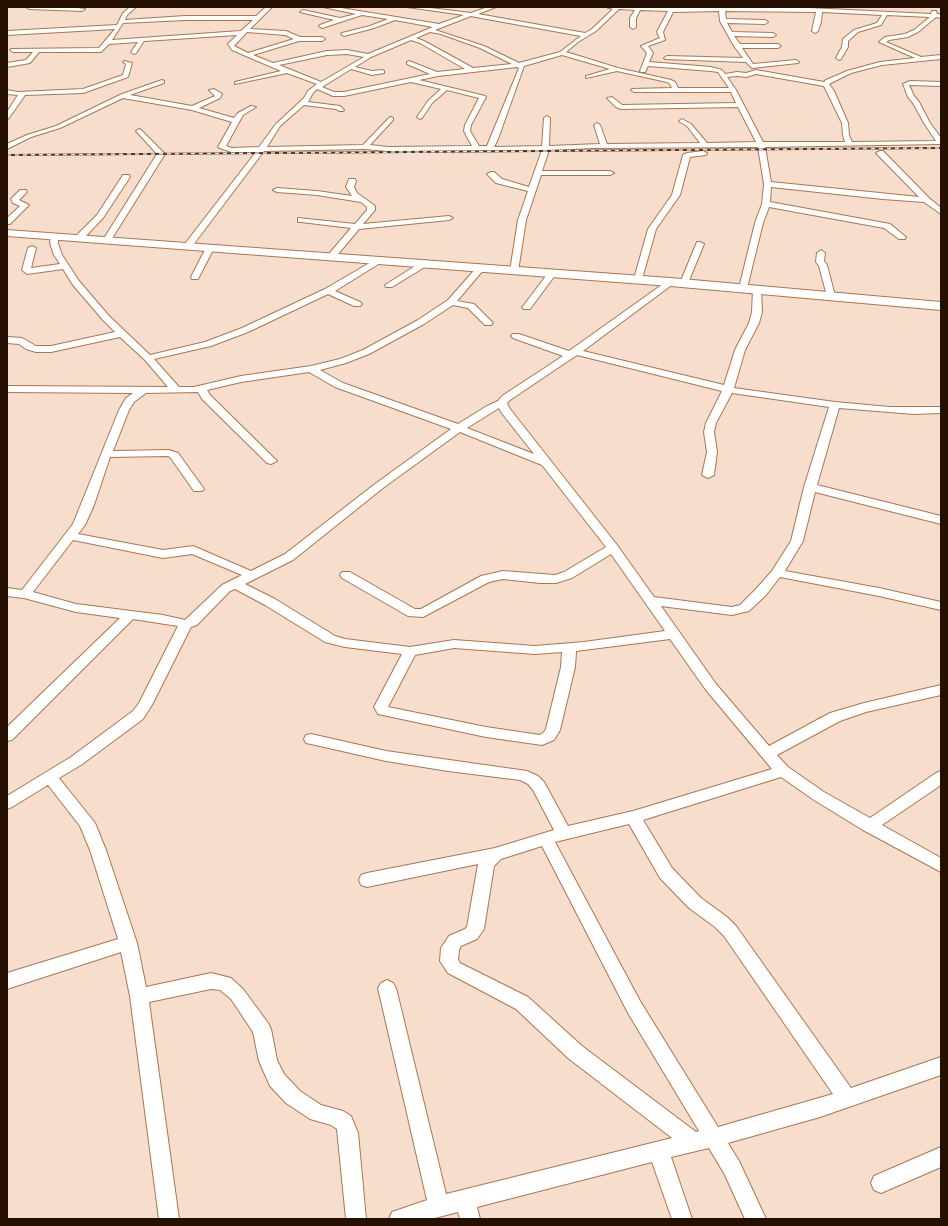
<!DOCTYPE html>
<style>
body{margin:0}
#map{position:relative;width:948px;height:1226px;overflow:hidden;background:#f7ddcc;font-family:Signika,sans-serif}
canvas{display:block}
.frame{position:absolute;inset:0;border:8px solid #250f01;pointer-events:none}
</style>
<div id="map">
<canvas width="948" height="1226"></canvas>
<div class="frame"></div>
</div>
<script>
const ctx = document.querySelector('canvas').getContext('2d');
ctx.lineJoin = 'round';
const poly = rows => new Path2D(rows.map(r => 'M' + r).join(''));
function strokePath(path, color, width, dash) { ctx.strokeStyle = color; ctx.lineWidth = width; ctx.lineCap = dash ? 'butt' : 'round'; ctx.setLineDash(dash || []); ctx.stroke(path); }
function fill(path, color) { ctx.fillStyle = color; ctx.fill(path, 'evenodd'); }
const minor = poly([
 [26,7,71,7,85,9,82,11,29,9,26,7],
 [130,7,136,7,127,15,125,20,185,16,256,16,266,7,272,7,250,29,286,31,300,37,322,37,325,39,322,41,299,41,253,55,273,63,327,51,347,50,368,54,433,27,395,20,374,28,344,36,341,34,342,33,370,26,388,19,362,15,322,28,319,26,320,25,334,20,300,12,303,10,340,18,356,14,323,7,335,7,439,24,464,15,407,7,422,7,471,13,488,7,496,7,478,14,585,33,592,29,613,9,606,7,671,8,788,7,931,14,932,11,936,11,937,14,941,14,941,18,936,17,918,32,908,37,889,40,886,42,921,57,941,55,941,59,882,65,851,73,829,84,834,91,848,123,849,135,852,142,936,141,924,123,913,103,908,97,903,84,910,81,941,82,941,86,909,85,914,96,919,102,930,123,941,138,941,144,765,147,771,182,919,197,876,153,880,151,883,151,929,198,941,208,941,214,924,202,883,199,771,187,770,202,890,224,906,237,905,239,899,239,884,228,769,207,763,223,747,288,743,291,739,288,755,223,762,204,764,184,758,147,593,148,549,150,542,171,610,171,614,173,610,175,541,175,526,220,518,271,514,274,510,271,518,220,528,191,496,183,487,174,491,172,494,172,502,179,529,187,542,150,388,151,365,149,264,151,190,249,184,249,183,247,184,245,256,152,231,152,220,148,218,147,232,122,192,110,123,98,60,128,31,137,7,149,7,144,27,135,56,126,122,94,162,80,164,81,164,83,130,95,192,106,215,96,209,90,214,89,222,94,220,98,199,108,234,118,238,113,251,106,256,107,243,115,226,146,232,148,259,147,276,124,304,98,308,91,317,84,287,73,235,84,235,82,281,71,232,50,228,44,237,35,144,41,136,53,134,54,131,52,138,42,109,44,101,52,39,52,30,63,7,67,7,63,26,60,33,52,13,52,10,50,11,49,99,48,115,29,7,35,7,31,117,25,123,13,130,7],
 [619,9,635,10,630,18,630,27,633,29,636,27,636,18,640,10,668,11,657,32,660,38,641,46,647,53,640,71,641,72,645,72,648,66,711,71,718,72,729,88,678,88,675,82,671,80,618,68,566,52,578,42,596,31,619,9],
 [719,11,720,21,734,46,743,58,667,56,664,58,665,59,746,62,752,68,798,63,799,62,796,60,753,64,742,48,778,48,781,46,778,44,740,44,734,36,773,37,776,35,773,33,732,32,727,23,765,24,768,22,765,20,726,19,725,11,816,12,812,31,815,33,818,31,821,22,822,12,882,15,877,23,854,30,843,39,842,47,836,58,839,60,841,59,848,47,848,41,858,32,881,25,887,15,930,17,914,30,905,34,885,37,879,42,915,58,880,62,847,71,826,80,824,82,756,70,746,73,737,72,725,74,722,70,711,67,649,62,653,53,648,46,665,40,663,32,673,12,719,11],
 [471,16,481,18,581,36,560,52,519,63,484,46,435,30,471,16],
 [185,20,253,20,241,31,112,40,123,23,185,20],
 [247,32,285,35,294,39,248,53,234,46,247,32],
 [430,32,441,34,480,48,512,64,473,68,424,41,416,38,430,32],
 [411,40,420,43,465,69,437,72,409,61,407,62,407,64,430,74,344,92,334,92,322,87,351,69,372,75,384,73,384,71,382,70,372,71,355,67,371,57,411,40],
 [347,54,364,57,321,82,279,65,327,55,347,54],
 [562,55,610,69,586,76,586,78,617,71,667,82,670,84,672,88,632,89,631,90,634,92,731,92,736,103,622,105,612,97,607,98,616,107,621,109,738,107,756,142,707,143,691,124,682,119,679,121,680,122,687,126,700,143,607,144,600,125,597,123,594,125,600,144,549,146,550,118,547,116,544,118,542,146,494,147,498,139,524,66,562,55],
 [517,67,519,68,487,146,479,146,470,131,471,125,486,97,485,96,419,80,438,76,517,67],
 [756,74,824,86,842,123,843,135,845,142,763,142,736,90,727,77,737,76,746,77,756,74],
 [411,82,441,89,428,101,417,117,420,119,422,118,432,103,447,90,479,98,465,125,464,131,472,146,388,147,370,145,393,120,393,118,391,117,389,118,363,145,267,147,280,126,304,105,336,109,339,111,343,111,344,110,340,106,308,102,313,93,317,89,333,96,344,96,411,82],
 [124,61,132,63,128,77,83,93,25,95,9,118,7,119,7,112,18,95,7,94,7,90,18,92,83,89,123,75,126,64,123,62,124,61],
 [139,129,141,130,165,154,111,240,110,242,104,242,103,240,157,154,137,132,136,131,139,129],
 [703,151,707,153,706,155,690,157,680,195,656,229,642,279,641,281,635,281,634,279,648,229,672,195,683,155,687,153,703,151],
 [123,175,129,175,130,177,103,218,82,240,76,240,76,236,97,215,123,175],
 [349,179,355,179,356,181,354,187,357,193,375,206,375,210,363,224,449,216,453,218,449,220,359,229,334,259,328,259,327,257,328,255,351,228,301,222,298,222,298,218,355,224,367,210,367,207,361,202,317,195,277,192,273,190,277,188,317,191,352,196,346,187,349,179],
 [20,190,26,190,27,192,19,200,29,205,10,224,7,224,7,218,20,206,13,203,11,199,20,190],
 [51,234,54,234,58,236,58,243,62,255,79,281,109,316,150,355,205,342,242,328,325,289,378,258,381,257,385,260,335,291,360,302,362,304,360,306,354,306,328,294,248,332,211,346,154,359,179,387,194,387,241,376,311,366,340,359,363,350,418,320,448,300,478,266,481,265,485,268,457,301,474,304,493,323,491,325,485,325,468,308,453,305,424,324,369,354,346,363,320,370,343,383,458,424,487,406,498,401,502,396,563,356,513,338,511,336,513,334,519,334,569,351,670,279,674,282,673,284,583,351,724,385,735,350,749,323,752,312,753,289,757,286,761,289,762,312,759,323,745,350,734,388,835,402,890,407,941,407,941,413,914,414,839,408,817,485,941,516,941,524,815,492,803,541,785,571,879,588,941,602,941,610,879,596,780,577,766,595,749,611,732,615,661,606,716,684,769,746,830,713,864,703,941,685,941,695,866,712,840,721,777,755,788,767,824,792,870,818,936,773,941,771,941,785,882,825,941,858,941,872,863,830,814,800,781,777,643,820,672,868,701,898,727,917,736,926,851,1088,941,1057,941,1075,820,1117,728,1143,739,1161,766,1219,745,1219,725,1175,709,1148,671,1157,692,1219,672,1219,652,1162,477,1207,480,1219,460,1219,458,1212,431,1219,389,1219,392,1212,427,1200,378,988,381,983,387,980,393,983,396,988,446,1194,672,1138,568,1058,516,1009,448,973,440,961,441,948,449,936,465,929,467,927,478,864,367,887,361,885,359,880,361,875,367,873,495,848,554,830,533,790,528,784,520,780,448,771,386,761,311,744,306,743,304,739,306,735,311,734,386,751,527,771,538,776,544,782,568,826,633,811,772,769,706,690,670,639,576,651,575,667,560,730,554,740,542,745,486,737,378,714,374,707,402,654,345,647,325,642,265,605,235,589,230,591,197,625,191,627,152,705,143,719,81,765,59,778,95,823,106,850,137,943,146,987,211,973,231,978,243,989,268,1023,271,1029,277,1060,284,1074,300,1091,321,1105,343,1111,351,1116,358,1133,366,1219,346,1219,337,1129,331,1125,310,1119,286,1103,270,1086,259,1061,253,1032,231,999,220,990,211,989,149,1002,179,1219,159,1219,130,996,121,952,7,989,7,973,118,939,90,850,80,826,48,785,12,807,7,809,7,796,71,757,133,711,139,703,178,626,133,619,12,740,7,741,7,727,120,618,76,612,24,598,7,596,7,588,22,590,73,524,119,410,126,398,133,393,7,392,7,386,168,387,145,360,120,337,51,352,36,352,26,349,19,344,7,343,7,337,22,338,36,346,51,346,115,332,103,320,73,285,63,269,27,274,22,270,28,248,32,246,36,248,31,268,60,264,54,255,50,243,51,234],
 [577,355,722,391,706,423,704,432,707,452,702,475,708,478,714,475,717,452,714,432,716,423,732,393,829,407,804,487,791,541,772,571,756,589,740,605,732,607,654,597,617,545,510,409,507,403,510,400,577,355],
 [309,372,335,387,451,429,375,484,285,554,251,571,193,546,163,550,78,534,85,525,94,505,110,457,168,456,170,457,194,491,202,491,204,489,178,453,169,450,113,451,129,410,134,402,146,393,198,392,202,399,267,463,271,464,277,461,275,459,210,395,207,390,241,382,309,372],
 [499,408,501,412,534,454,467,428,499,408],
 [460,432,542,465,606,547,564,572,555,575,503,571,481,576,421,609,415,609,350,572,342,572,340,575,342,578,408,616,423,617,489,582,503,579,540,583,556,583,572,578,611,554,665,631,584,642,535,646,454,640,410,647,345,639,335,636,275,599,245,584,293,560,383,488,460,432],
 [73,540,163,558,192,554,242,575,222,585,185,620,163,615,76,604,33,592,73,540],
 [454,648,535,654,562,652,561,667,546,729,544,732,540,735,486,727,388,707,415,655,454,648],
 [629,824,660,878,689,908,715,927,724,936,833,1094,718,1127,640,1001,555,842,629,824],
 [542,846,628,1013,699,1131,696,1132,582,1046,528,997,460,963,458,959,459,950,461,946,477,939,484,929,494,866,501,859,542,846],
 [697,242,700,242,704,244,688,283,687,285,681,285,680,283,697,242],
 [207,246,210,246,214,248,198,279,192,279,191,277,207,246],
 [821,250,825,253,824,261,827,265,835,296,831,299,827,296,819,266,816,262,817,253,821,250],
 [425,260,429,263,428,265,392,287,386,287,385,285,425,260],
 [552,271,556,274,530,309,524,309,522,307,524,305,549,272,552,271],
 [941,1147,941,1167,881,1193,874,1190,871,1183,874,1176,941,1147]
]);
const highway = poly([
 [7,230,670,278,941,302,941,310,670,286,7,236,7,230]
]);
const rail = poly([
 [7,155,941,148]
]);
strokePath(minor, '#ae754c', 2);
strokePath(highway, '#ae754c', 2);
fill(minor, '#fff');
fill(highway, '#fff');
strokePath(rail, '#4c3526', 2);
strokePath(rail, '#f7ddcc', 1.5, [4]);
</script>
